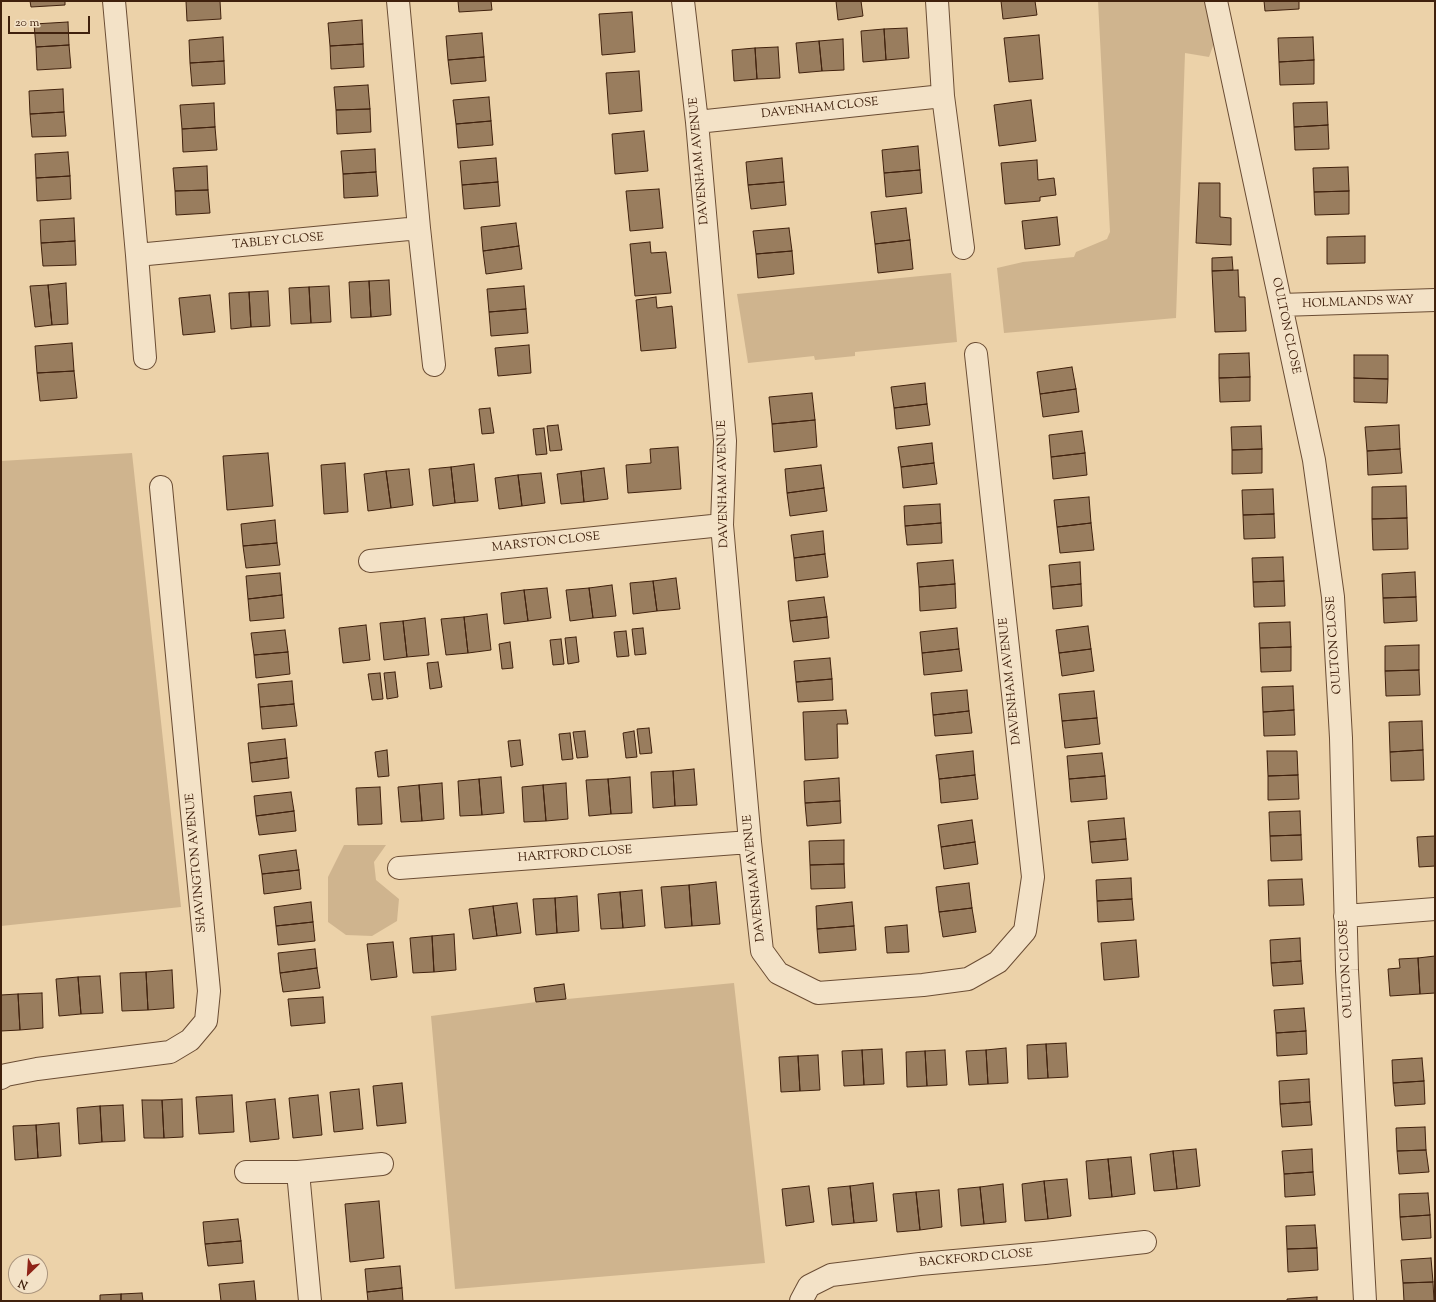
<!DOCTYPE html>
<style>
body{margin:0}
#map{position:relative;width:1436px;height:1302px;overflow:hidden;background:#ecd2a9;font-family:"Sorts Mill Goudy",serif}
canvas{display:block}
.frame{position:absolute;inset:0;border:2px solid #40210d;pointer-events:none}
.north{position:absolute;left:8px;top:1254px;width:40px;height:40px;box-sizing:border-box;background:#f3e2c7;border:1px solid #ab957d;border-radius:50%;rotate:205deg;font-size:11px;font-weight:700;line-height:16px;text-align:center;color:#40210d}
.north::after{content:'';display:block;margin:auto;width:14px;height:18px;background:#8f2418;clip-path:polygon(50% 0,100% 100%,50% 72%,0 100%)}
.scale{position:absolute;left:8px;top:16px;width:82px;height:18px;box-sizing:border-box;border:2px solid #40210d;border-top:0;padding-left:5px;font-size:12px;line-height:14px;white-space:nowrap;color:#40210d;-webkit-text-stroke:3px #f3e2c7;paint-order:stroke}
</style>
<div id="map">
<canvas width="1436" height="1302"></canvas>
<div class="frame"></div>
<div class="north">N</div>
<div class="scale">20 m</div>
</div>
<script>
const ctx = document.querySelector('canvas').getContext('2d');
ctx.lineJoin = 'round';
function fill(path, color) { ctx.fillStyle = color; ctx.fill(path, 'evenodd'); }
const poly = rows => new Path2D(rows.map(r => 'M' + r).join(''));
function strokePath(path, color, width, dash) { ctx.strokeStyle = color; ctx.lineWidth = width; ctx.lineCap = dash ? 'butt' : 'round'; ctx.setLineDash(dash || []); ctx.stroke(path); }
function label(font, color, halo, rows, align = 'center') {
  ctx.font = font + ' "Sorts Mill Goudy",serif'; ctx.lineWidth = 4; ctx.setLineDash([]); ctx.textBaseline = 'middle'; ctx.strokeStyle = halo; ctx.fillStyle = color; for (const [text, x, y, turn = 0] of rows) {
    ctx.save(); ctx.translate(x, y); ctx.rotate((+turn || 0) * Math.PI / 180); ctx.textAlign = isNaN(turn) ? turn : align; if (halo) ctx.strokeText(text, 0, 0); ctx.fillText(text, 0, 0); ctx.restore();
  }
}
const green = poly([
 [1098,1,1211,1,1217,35,1209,57,1185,53,1176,318,1004,333,997,268,1023,262,1074,257,1076,252,1107,239,1110,232],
 [951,273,957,342,855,352,855,356,815,360,814,356,748,363,737,294],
 [132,453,181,907,1,926,1,461],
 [344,845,386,845,374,862,376,880,399,899,397,921,372,936,346,935,328,922,328,877],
 [734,983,765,1263,455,1289,431,1016,536,1002]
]);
const building = poly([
 [30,1,65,1,65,5,31,7,30,1],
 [186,1,220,1,221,19,187,21,186,1],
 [458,1,491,1,492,10,459,12,458,1],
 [836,1,861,1,863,16,838,20,836,1],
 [1001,1,1035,1,1037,15,1003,19,1001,1],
 [1264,1,1299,1,1299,9,1265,11,1264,1],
 [632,12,635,52,602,55,599,14,632,12],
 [362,20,363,44,330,46,328,23,362,20],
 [68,22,69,45,36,47,34,24,68,22],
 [907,28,909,58,886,60,884,29,907,28],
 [884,29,886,60,863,62,861,31,884,29],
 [482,33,484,57,448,60,446,36,482,33],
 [1039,35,1043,79,1009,82,1004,38,1039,35],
 [223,37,224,61,190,63,189,40,223,37],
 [1313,37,1314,60,1279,62,1278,38,1313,37],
 [843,39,844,70,822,71,819,41,843,39],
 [819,41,822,71,799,73,796,43,819,41],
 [363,44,364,67,331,69,330,46,363,44],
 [69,45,71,68,37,70,36,47,69,45],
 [778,47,780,78,757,79,755,48,778,47],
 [755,48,757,79,734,81,732,50,755,48],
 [484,57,486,81,451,84,448,60,484,57],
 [1314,60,1314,84,1280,85,1279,62,1314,60],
 [224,61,225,84,192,86,190,63,224,61],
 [639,71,642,111,609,114,606,73,639,71],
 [368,85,370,109,336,110,334,87,368,85],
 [63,89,64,112,30,114,29,91,63,89],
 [489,97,491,121,456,124,453,100,489,97],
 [1031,100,1036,141,999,146,994,105,1031,100],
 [1327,102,1328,125,1294,127,1293,103,1327,102],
 [214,103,215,127,182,129,180,105,214,103],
 [370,109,371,132,337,134,336,110,370,109],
 [64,112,66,136,32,137,30,114,64,112],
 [491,121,493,145,458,148,456,124,491,121],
 [1328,125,1329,149,1295,150,1294,127,1328,125],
 [215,127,217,150,183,152,182,129,215,127],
 [644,131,648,171,615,174,612,134,644,131],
 [918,146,920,170,884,173,882,150,918,146],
 [375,149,376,172,343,174,341,151,375,149],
 [68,152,70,176,36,178,35,154,68,152],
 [496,158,498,182,462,185,460,161,496,158],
 [782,158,784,182,748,185,746,162,782,158],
 [1037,160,1038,180,1054,178,1056,195,1040,197,1040,201,1005,204,1001,163,1037,160],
 [207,166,208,190,175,191,173,168,207,166],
 [1348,167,1349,191,1314,192,1313,168,1348,167],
 [920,170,922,193,886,197,884,173,920,170],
 [376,172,378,196,344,198,343,174,376,172],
 [70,176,71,199,37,201,36,178,70,176],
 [498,182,500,206,464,209,462,185,498,182],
 [784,182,786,205,751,209,748,185,784,182],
 [1199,183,1220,183,1220,217,1231,218,1231,245,1196,243,1199,183],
 [659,189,663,228,630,231,626,191,659,189],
 [208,190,210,213,176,215,175,191,208,190],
 [1349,191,1349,214,1315,215,1314,192,1349,191],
 [906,208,910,240,875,244,871,212,906,208],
 [1057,217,1060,245,1025,249,1022,221,1057,217],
 [74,218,75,241,41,243,40,220,74,218],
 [516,223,519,246,483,251,481,227,516,223],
 [789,228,792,251,756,254,753,231,789,228],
 [1365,236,1365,263,1327,264,1327,237,1365,236],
 [910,240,913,269,878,273,875,244,910,240],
 [75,241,76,265,43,266,41,243,75,241],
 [650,242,651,253,666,252,671,293,635,296,630,244,650,242],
 [519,246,522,269,486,274,483,251,519,246],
 [792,251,794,274,758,278,756,254,792,251],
 [1232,257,1233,270,1212,271,1212,258,1232,257],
 [1238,270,1239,297,1245,297,1246,331,1215,332,1212,271,1238,270],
 [389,280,391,315,371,317,369,281,389,280],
 [369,281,371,317,351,318,349,282,369,281],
 [66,283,68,324,52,325,48,285,66,283],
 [48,285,52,325,35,327,30,286,48,285],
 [329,286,331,322,311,323,309,287,329,286],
 [524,286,526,309,489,312,487,289,524,286],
 [309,287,311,323,291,324,289,288,309,287],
 [268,291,270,326,251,327,249,292,268,291],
 [249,292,251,327,231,329,229,293,249,292],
 [210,295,215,332,183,335,179,298,210,295],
 [656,297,657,308,672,306,676,348,641,351,636,300,656,297],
 [526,309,528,333,491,336,489,312,526,309],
 [72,343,74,371,37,373,35,346,72,343],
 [529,345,531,373,498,376,495,348,529,345],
 [1249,353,1250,377,1219,378,1219,354,1249,353],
 [1354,355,1388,355,1388,379,1354,378,1354,355],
 [1072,367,1076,389,1040,394,1037,372,1072,367],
 [74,371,77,398,40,401,37,373,74,371],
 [1250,377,1250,401,1220,402,1219,378,1250,377],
 [1354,378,1388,379,1387,403,1354,402,1354,378],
 [925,383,927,404,894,408,891,387,925,383],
 [1076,389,1079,412,1043,417,1040,394,1076,389],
 [812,393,815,420,772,424,769,397,812,393],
 [927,404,930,425,896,429,894,408,927,404],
 [490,408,494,433,482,434,479,409,490,408],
 [815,420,817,447,774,452,772,424,815,420],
 [558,425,562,450,550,451,547,426,558,425],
 [1399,425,1400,449,1367,451,1365,427,1399,425],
 [1261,426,1262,449,1232,450,1231,427,1261,426],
 [544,428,547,454,536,455,533,429,544,428],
 [1082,431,1085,453,1051,457,1049,435,1082,431],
 [932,443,934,463,901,467,898,447,932,443],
 [678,447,681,489,628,493,626,465,651,463,650,449,678,447],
 [1262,449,1262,473,1232,474,1232,450,1262,449],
 [1400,449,1402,473,1368,475,1367,451,1400,449],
 [268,453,273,506,227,510,223,456,268,453],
 [1085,453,1087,475,1053,479,1051,457,1085,453],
 [345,463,348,512,324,514,321,465,345,463],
 [934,463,937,484,903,488,901,467,934,463],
 [474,464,478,501,455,503,451,467,474,464],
 [821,465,824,488,787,493,785,469,821,465],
 [451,467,455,503,433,506,429,469,451,467],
 [604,468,608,499,584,502,581,471,604,468],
 [409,469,413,505,391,508,386,471,409,469],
 [386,471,391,508,368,511,364,474,386,471],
 [581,471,584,502,561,504,557,474,581,471],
 [541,473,545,503,522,506,518,475,541,473],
 [518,475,522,506,499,509,495,478,518,475],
 [1406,486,1407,518,1372,519,1372,487,1406,486],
 [824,488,827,511,790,516,787,493,824,488],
 [1273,489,1274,514,1243,515,1242,490,1273,489],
 [1089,497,1091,523,1057,527,1054,500,1089,497],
 [940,504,941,523,905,526,904,506,940,504],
 [1274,514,1275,538,1244,539,1243,515,1274,514],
 [1407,518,1408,549,1373,550,1372,519,1407,518],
 [275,520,277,543,243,546,241,524,275,520],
 [941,523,942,543,907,545,905,526,941,523],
 [1091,523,1094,550,1060,553,1057,527,1091,523],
 [823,531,825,554,794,558,791,535,823,531],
 [277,543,280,565,246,568,243,546,277,543],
 [825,554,828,577,796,581,794,558,825,554],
 [1283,557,1284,581,1253,582,1252,558,1283,557],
 [953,560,955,584,919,587,917,563,953,560],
 [1080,562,1081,584,1051,587,1049,565,1080,562],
 [1415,572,1416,597,1383,598,1382,574,1415,572],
 [280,573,282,595,248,599,246,576,280,573],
 [676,578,680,609,657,611,653,581,676,578],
 [653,581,657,611,633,614,630,583,653,581],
 [1284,581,1285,606,1254,607,1253,582,1284,581],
 [955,584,956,608,920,611,919,587,955,584],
 [1081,584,1082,606,1053,609,1051,587,1081,584],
 [612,585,616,616,593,618,589,588,612,585],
 [547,588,551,618,528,621,524,590,547,588],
 [589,588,593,618,570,621,566,590,589,588],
 [524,590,528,621,504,624,501,593,524,590],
 [282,595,284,618,250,621,248,599,282,595],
 [824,597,827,617,790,621,788,601,824,597],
 [1416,597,1417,621,1384,623,1383,598,1416,597],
 [487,614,491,650,468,653,464,617,487,614],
 [464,617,468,653,446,655,441,619,464,617],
 [827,617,829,638,793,642,790,621,827,617],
 [425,618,429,655,407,657,403,621,425,618],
 [403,621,407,657,384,660,380,623,403,621],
 [1290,622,1291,647,1260,648,1259,623,1290,622],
 [366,625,370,660,343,663,339,628,366,625],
 [1088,626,1091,649,1059,653,1056,630,1088,626],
 [643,628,646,654,635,655,632,629,643,628],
 [957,628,959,649,922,653,920,632,957,628],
 [285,630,288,652,254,655,251,633,285,630],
 [626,631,629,656,617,657,614,632,626,631],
 [576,637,579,662,568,664,565,638,576,637],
 [561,639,564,664,553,665,550,640,561,639],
 [510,642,513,668,502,669,499,644,510,642],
 [1419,645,1419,670,1385,671,1385,646,1419,645],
 [1291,647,1291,671,1261,672,1260,648,1291,647],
 [959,649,962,671,924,675,922,653,959,649],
 [1091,649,1094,671,1062,676,1059,653,1091,649],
 [288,652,290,674,256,678,254,655,288,652],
 [830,658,832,679,796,682,794,661,830,658],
 [438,662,442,687,430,689,427,663,438,662],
 [1419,670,1420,695,1386,696,1385,671,1419,670],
 [395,672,398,697,387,699,384,673,395,672],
 [380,673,383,699,372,700,368,674,380,673],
 [832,679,833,700,798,702,796,682,832,679],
 [292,681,294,704,260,707,258,684,292,681],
 [1293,686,1294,710,1263,712,1262,687,1293,686],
 [967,690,969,711,933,715,931,693,967,690],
 [1094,691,1097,718,1062,721,1059,694,1094,691],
 [294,704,297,726,262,729,260,707,294,704],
 [846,710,848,724,837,724,838,758,805,760,803,712,846,710],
 [1294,710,1295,735,1264,736,1263,712,1294,710],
 [969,711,972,733,935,736,933,715,969,711],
 [1097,718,1100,744,1065,748,1062,721,1097,718],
 [1422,721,1423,750,1390,752,1389,722,1422,721],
 [649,728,652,753,640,754,637,729,649,728],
 [585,731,588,757,577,758,573,732,585,731],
 [634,731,637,757,626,758,623,733,634,731],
 [570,733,573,759,562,760,559,734,570,733],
 [285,739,287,758,250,763,248,743,285,739],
 [520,740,523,765,511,767,508,741,520,740],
 [387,750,389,776,378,777,375,752,387,750],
 [1423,750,1424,780,1391,781,1390,752,1423,750],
 [973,751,975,775,939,779,936,755,973,751],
 [1267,751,1297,751,1298,775,1268,776,1267,751],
 [1102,753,1105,776,1069,779,1067,756,1102,753],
 [287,758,289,778,252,782,250,763,287,758],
 [694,769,697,805,675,806,673,771,694,769],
 [673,771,675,806,653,808,651,772,673,771],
 [975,775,978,799,941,803,939,779,975,775],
 [1298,775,1299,799,1268,800,1268,776,1298,775],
 [1105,776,1107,799,1071,802,1069,779,1105,776],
 [501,777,504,813,482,815,479,779,501,777],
 [630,777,632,813,611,814,608,779,630,777],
 [839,778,840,801,805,803,804,781,839,778],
 [479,779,482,815,460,816,458,781,479,779],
 [608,779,611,814,589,816,586,780,608,779],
 [442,783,444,819,422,821,419,785,442,783],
 [566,783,568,819,546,821,543,785,566,783],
 [419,785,422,821,401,822,398,787,419,785],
 [543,785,546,821,524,822,522,787,543,785],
 [380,787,382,824,358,825,356,788,380,787],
 [291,792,294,811,256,816,254,796,291,792],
 [840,801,841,823,807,826,805,803,840,801],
 [294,811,296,831,259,835,256,816,294,811],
 [1300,811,1301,835,1270,836,1269,812,1300,811],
 [1124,818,1126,839,1090,842,1088,821,1124,818],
 [972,820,975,842,941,847,938,825,972,820],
 [1301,835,1302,860,1271,861,1270,836,1301,835],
 [1435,836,1435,866,1419,867,1417,837,1435,836],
 [1126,839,1128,860,1092,863,1090,842,1126,839],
 [844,840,844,864,810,865,809,841,844,840],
 [975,842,978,864,944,869,941,847,975,842],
 [296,850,299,870,262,874,259,855,296,850],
 [844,864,845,888,811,889,810,865,844,864],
 [299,870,301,889,264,894,262,874,299,870],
 [1131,878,1132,899,1097,901,1096,880,1131,878],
 [1302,879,1304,905,1269,906,1268,880,1302,879],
 [716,882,720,924,692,926,689,885,716,882],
 [969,883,972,908,939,912,936,887,969,883],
 [689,885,692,926,665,928,661,887,689,885],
 [642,890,645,926,623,928,620,892,642,890],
 [620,892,623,928,601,929,598,894,620,892],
 [577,896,579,931,557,933,555,898,577,896],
 [555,898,557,933,536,935,533,899,555,898],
 [1132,899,1134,920,1098,922,1097,901,1132,899],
 [311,902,313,922,276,926,274,907,311,902],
 [852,902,854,926,817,929,816,906,852,902],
 [517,903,521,933,497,936,493,906,517,903],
 [493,906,497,936,473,939,469,909,493,906],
 [972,908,976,932,943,937,939,912,972,908],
 [313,922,315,941,278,945,276,926,313,922],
 [907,925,909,952,887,953,885,927,907,925],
 [854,926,856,950,819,953,817,929,854,926],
 [454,934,456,970,434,972,432,936,454,934],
 [432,936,434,972,413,973,410,938,432,936],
 [1300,938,1301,961,1271,963,1270,940,1300,938],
 [1136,940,1139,977,1104,980,1101,943,1136,940],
 [393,942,397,977,371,980,367,944,393,942],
 [315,949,317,968,280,973,278,953,315,949],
 [1435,956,1435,993,1420,994,1418,958,1435,956],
 [1418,958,1420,994,1390,996,1388,969,1400,968,1399,959,1418,958],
 [1301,961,1303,984,1273,986,1271,963,1301,961],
 [317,968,320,988,283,992,280,973,317,968],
 [172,970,174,1008,148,1010,146,972,172,970],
 [146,972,148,1010,122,1011,120,973,146,972],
 [100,976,103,1013,81,1014,78,977,100,976],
 [78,977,81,1014,59,1016,56,979,78,977],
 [564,984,566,999,536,1002,534,988,564,984],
 [42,993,43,1028,20,1030,18,994,42,993],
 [18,994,20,1030,1,1031,1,995,18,994],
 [323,997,325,1023,291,1026,288,999,323,997],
 [1304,1008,1306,1031,1276,1033,1274,1010,1304,1008],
 [1306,1031,1307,1054,1277,1056,1276,1033,1306,1031],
 [1066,1043,1068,1077,1048,1078,1046,1044,1066,1043],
 [1046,1044,1048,1078,1028,1079,1027,1045,1046,1044],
 [1006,1048,1008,1083,988,1084,986,1050,1006,1048],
 [882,1049,884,1084,864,1085,862,1050,882,1049],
 [862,1050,864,1085,844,1086,842,1051,862,1050],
 [945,1050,947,1085,927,1086,925,1051,945,1050],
 [986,1050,988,1084,969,1085,966,1051,986,1050],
 [925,1051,927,1086,907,1087,906,1052,925,1051],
 [818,1055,820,1090,800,1091,798,1056,818,1055],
 [798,1056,800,1091,781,1092,779,1057,798,1056],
 [1422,1058,1424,1081,1393,1083,1392,1060,1422,1058],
 [1309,1079,1310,1102,1280,1104,1279,1081,1309,1079],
 [1424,1081,1425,1104,1395,1106,1393,1083,1424,1081],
 [402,1083,406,1123,377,1126,373,1086,402,1083],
 [359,1089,363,1129,334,1132,330,1092,359,1089],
 [232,1095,234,1132,199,1134,196,1097,232,1095],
 [318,1095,322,1135,293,1138,289,1098,318,1095],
 [182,1099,183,1137,164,1138,162,1100,182,1099],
 [275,1099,279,1139,250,1142,246,1102,275,1099],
 [142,1100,162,1100,164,1138,144,1138,142,1100],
 [1310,1102,1312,1125,1282,1127,1280,1104,1310,1102],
 [123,1105,125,1141,102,1142,100,1106,123,1105],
 [100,1106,102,1142,79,1144,77,1108,100,1106],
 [59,1123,61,1156,38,1158,36,1125,59,1123],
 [36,1125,38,1158,15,1160,13,1126,36,1125],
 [1425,1127,1426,1150,1397,1151,1396,1128,1425,1127],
 [1196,1149,1200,1186,1177,1189,1173,1151,1196,1149],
 [1312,1149,1313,1172,1284,1174,1282,1151,1312,1149],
 [1426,1150,1429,1172,1399,1174,1397,1151,1426,1150],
 [1173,1151,1177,1189,1154,1191,1150,1154,1173,1151],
 [1131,1157,1135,1194,1112,1197,1108,1159,1131,1157],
 [1108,1159,1112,1197,1089,1199,1086,1161,1108,1159],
 [1313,1172,1315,1195,1285,1197,1284,1174,1313,1172],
 [1067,1179,1071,1216,1048,1219,1044,1181,1067,1179],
 [1044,1181,1048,1219,1025,1221,1022,1184,1044,1181],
 [873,1183,877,1221,854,1223,850,1186,873,1183],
 [1003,1184,1006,1222,984,1224,980,1187,1003,1184],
 [809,1186,814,1222,786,1226,782,1189,809,1186],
 [850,1186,854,1223,832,1225,828,1188,850,1186],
 [980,1187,984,1224,961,1226,958,1189,980,1187],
 [939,1190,942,1227,920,1230,916,1192,939,1190],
 [916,1192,920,1230,897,1232,893,1194,916,1192],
 [1428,1193,1430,1215,1400,1217,1399,1194,1428,1193],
 [379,1201,384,1258,350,1262,345,1204,379,1201],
 [1430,1215,1431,1238,1402,1240,1400,1217,1430,1215],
 [238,1219,241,1241,205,1244,203,1222,238,1219],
 [1315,1225,1317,1248,1287,1249,1286,1226,1315,1225],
 [241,1241,243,1263,208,1266,205,1244,241,1241],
 [1317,1248,1318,1270,1288,1272,1287,1249,1317,1248],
 [1431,1258,1433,1282,1403,1283,1401,1260,1431,1258],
 [400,1266,402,1288,367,1292,365,1269,400,1266],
 [254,1281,256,1301,221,1301,219,1284,254,1281],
 [1433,1282,1434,1301,1404,1301,1403,1283,1433,1282],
 [402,1288,403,1301,368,1301,367,1292,402,1288],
 [142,1293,143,1301,121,1301,121,1294,142,1293],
 [121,1294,121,1301,100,1301,100,1295,121,1294],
 [1317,1297,1317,1301,1287,1301,1287,1299,1317,1297]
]);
const minor = poly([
 [114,1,137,255,419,228,398,1],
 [683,1,697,122,725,441,722,525,750,842,762,951,778,973,818,993,923,985,968,979,998,962,1025,931,1033,877,976,354],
 [937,1,943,96,963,248],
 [1216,1,1314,460,1333,597,1341,738,1347,970,1365,1301],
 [697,122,943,96],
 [419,228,434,365],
 [137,255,145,358],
 [1281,305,1435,300],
 [370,561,722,525],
 [399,868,750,842],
 [1345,916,1435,909],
 [1,1078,6,1075,37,1069,170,1052,190,1040,206,1021,209,991,161,487],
 [246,1172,298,1172,382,1164],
 [298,1172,310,1301],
 [801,1301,809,1286,831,1275,920,1264,1045,1253,1145,1242]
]);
const streetNames = [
 ["DAVENHAM CLOSE",820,109,-6],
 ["DAVENHAM AVENUE",700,161,-95],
 ["TABLEY CLOSE",278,242,-5],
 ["HOLMLANDS WAY",1358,303,-2],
 ["OULTON CLOSE",1285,326,78],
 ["DAVENHAM AVENUE",724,484,-91],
 ["MARSTON CLOSE",546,543,-6],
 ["OULTON CLOSE",1335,645,-94],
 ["DAVENHAM AVENUE",1011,681,-96],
 ["HARTFORD CLOSE",575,855,-4],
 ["SHAVINGTON AVENUE",197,863,-95],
 ["DAVENHAM AVENUE",755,878,-96],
 ["OULTON CLOSE",1347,969,-93],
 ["BACKFORD CLOSE",976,1259,-5]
];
fill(green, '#cfb48e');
fill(building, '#997d5e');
strokePath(building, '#40210d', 1);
strokePath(minor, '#6b4d34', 24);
strokePath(minor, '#f3e2c7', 22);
label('12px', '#40210d', '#f3e2c7', streetNames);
</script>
